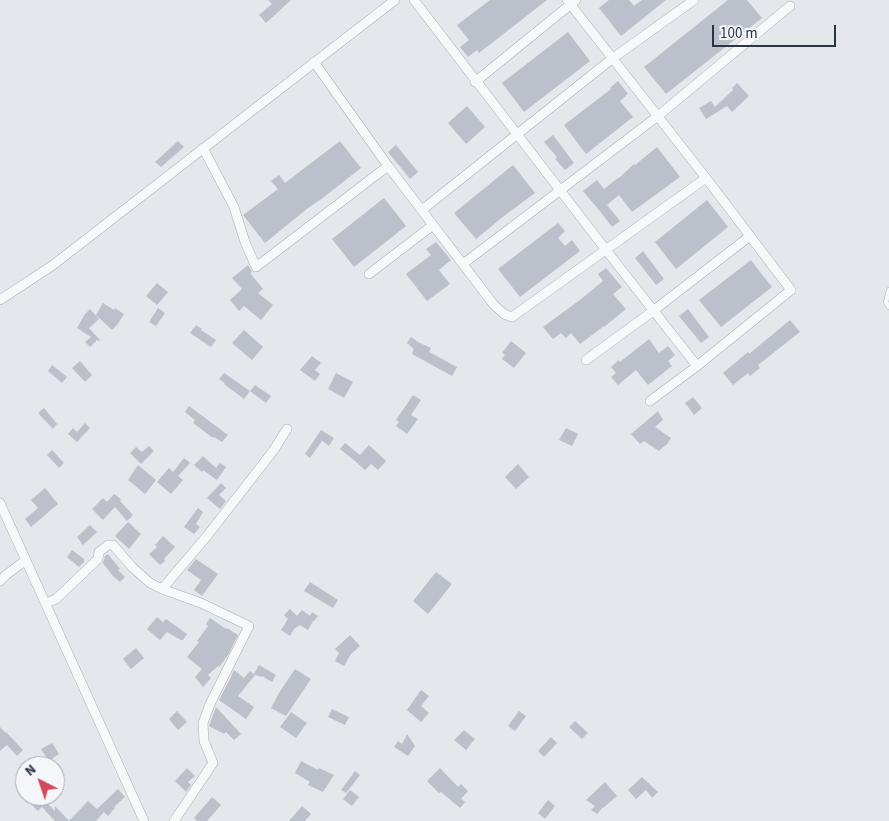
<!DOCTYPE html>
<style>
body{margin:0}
#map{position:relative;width:889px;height:821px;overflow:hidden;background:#e4e7ec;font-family:"Source Sans 3",sans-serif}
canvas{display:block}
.north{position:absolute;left:15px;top:756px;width:50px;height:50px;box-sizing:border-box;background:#f4f6f9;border:1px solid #a4a8b1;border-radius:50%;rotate:319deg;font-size:14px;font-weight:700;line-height:20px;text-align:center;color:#2b3445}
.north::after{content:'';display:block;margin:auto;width:18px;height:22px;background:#d1495b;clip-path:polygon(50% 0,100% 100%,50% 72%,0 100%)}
.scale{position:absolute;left:712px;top:25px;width:124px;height:22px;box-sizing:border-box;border:2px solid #2b3445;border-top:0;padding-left:6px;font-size:15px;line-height:18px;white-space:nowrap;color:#2b3445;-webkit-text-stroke:4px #f4f6f9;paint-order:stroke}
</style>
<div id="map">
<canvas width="889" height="821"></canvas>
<div class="north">N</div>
<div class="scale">100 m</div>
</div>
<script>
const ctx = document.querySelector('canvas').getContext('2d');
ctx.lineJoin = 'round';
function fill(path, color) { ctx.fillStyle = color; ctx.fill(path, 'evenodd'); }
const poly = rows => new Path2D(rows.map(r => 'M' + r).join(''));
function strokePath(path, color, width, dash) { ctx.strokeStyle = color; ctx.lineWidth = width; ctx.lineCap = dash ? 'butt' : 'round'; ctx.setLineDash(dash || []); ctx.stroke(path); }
const building = poly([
 [268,0,291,0,266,23,259,15,272,4],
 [490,0,547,0,479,53,477,50,468,57,460,47,469,40,457,25],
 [609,0,629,0,634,6,642,0,666,0,621,36,599,8],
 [728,0,747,0,762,18,666,94,644,67],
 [568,32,590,61,524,112,502,83],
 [618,81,628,94,620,101,633,117,586,154,564,125,611,89,610,88],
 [737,83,749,96,732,112,727,106,706,119,699,108,711,101,715,107,733,90,732,88],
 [467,106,485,127,466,144,448,123],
 [553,135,574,163,565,170,555,159,557,157,544,142],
 [178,141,184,147,161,167,155,162],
 [340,141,361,168,324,197,308,208,265,243,243,215,278,189,271,181,279,175,285,183],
 [396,145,418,172,410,179,388,152],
 [657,147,680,177,632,212,619,195,607,205,620,221,612,227,603,215,583,191,597,180,604,189,618,178,619,178,634,164,635,165],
 [513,165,535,193,504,216,476,239,454,213],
 [384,198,406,226,354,267,332,239],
 [707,200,728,227,676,269,655,242],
 [558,223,565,231,558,238,565,246,572,240,580,251,520,297,498,269],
 [436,242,451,260,439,270,450,284,427,301,406,274,431,255,426,249],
 [643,251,664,279,656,285,635,258],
 [751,260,760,272,772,287,721,327,699,300],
 [248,265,252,272,250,273,263,289,258,293,273,305,261,320,244,306,239,311,230,300,242,289,232,278],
 [606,268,622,287,613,294,626,309,604,327,604,326,580,344,571,333,566,338,561,333,553,339,543,327,580,300,603,281,598,274],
 [157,283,168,292,157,305,146,296],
 [103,303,114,310,115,308,124,314,117,325,112,330,96,315],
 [158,308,165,313,156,326,149,322],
 [90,309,99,319,89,328,100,340,99,341,97,340,90,347,85,342,91,337,77,328,85,314],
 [688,309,709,337,701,343,679,316],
 [790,320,800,332,758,365,760,368,750,376,748,373,733,385,723,373,748,352,749,354],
 [196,325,202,329,201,330,216,340,211,347,190,333],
 [244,330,263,347,252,360,232,343],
 [411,337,418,342,431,348,429,352,457,367,452,376,412,354,414,349,407,343],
 [649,339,659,353,668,346,675,355,668,361,672,366,648,385,636,370,618,385,611,377,616,373,611,367,619,360,620,362],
 [511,341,526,353,514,368,502,359,505,355,502,353],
 [312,356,321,363,315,370,320,374,315,381,300,370],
 [80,361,92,375,85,382,72,368],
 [52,365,67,377,62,383,48,371],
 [224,373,250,391,244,399,224,384,225,383,219,379],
 [336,373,353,382,344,398,328,389],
 [255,385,271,396,266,403,250,391],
 [413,395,421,400,411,415,418,419,407,434,396,426,399,422,396,420],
 [693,397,702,408,694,415,685,403],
 [189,406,228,435,222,442,214,437,213,438,193,423,195,420,185,412],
 [44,408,57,424,53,429,38,413],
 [658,411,663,420,655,427,671,438,667,444,659,451,644,441,640,444,631,434],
 [85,423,90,428,77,442,68,434,73,428,77,432],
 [566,428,578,434,572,446,559,440],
 [321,430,334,438,329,446,322,441,310,458,305,454],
 [345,443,360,455,369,445,386,461,378,470,371,464,365,470,355,461,340,449],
 [149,446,154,451,141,464,130,453,136,447,142,452],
 [52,450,64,463,59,468,47,455],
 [203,456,216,468,220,463,226,467,217,480,203,470,202,472,194,465],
 [184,458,190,463,178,476,183,480,171,494,157,482,169,468,173,472],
 [518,464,529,477,516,489,505,477],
 [138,465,156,480,145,494,128,480],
 [221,483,226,488,219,495,226,501,220,509,207,498],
 [45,488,58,504,31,527,25,519,38,508,31,500],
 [114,494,121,499,120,501,133,515,127,521,115,507,103,520,92,509,103,498,107,502],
 [198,508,203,512,196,524,200,527,194,534,184,527],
 [128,522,141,534,129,549,115,536],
 [90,525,97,532,83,545,77,537],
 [163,536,175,547,164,559,165,561,160,565,149,554,157,547,155,545],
 [72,550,84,559,84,562,79,567,67,557],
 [108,554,120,569,118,570,125,577,120,582,112,575,103,563,105,556],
 [196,559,218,574,202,596,194,590,201,580,187,570],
 [436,572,452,584,428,614,413,601],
 [310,582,338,600,333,608,304,591],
 [290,609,297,616,302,610,310,616,312,612,318,616,314,621,313,621,308,630,300,625,294,629,290,636,281,630,288,619,284,615],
 [157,617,163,622,166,619,187,634,183,640,181,640,167,632,160,640,147,629],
 [210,618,226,629,227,628,238,635,228,655,219,667,218,666,208,675,211,678,203,687,195,677,202,669,187,657,199,642,197,641,208,626,206,624],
 [350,635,360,646,351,654,344,666,335,661,339,653,335,649],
 [136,648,144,658,131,669,123,659],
 [259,665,276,675,272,682,262,676,261,677,254,674],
 [295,669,311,679,286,716,271,708,279,693],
 [234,670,244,678,250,671,255,675,238,696,254,707,246,719,219,700,230,679],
 [421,690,429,696,421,706,429,713,421,722,407,710],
 [216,707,241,734,234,740,226,732,224,734,209,726],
 [332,709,349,717,345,725,328,717],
 [177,711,187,722,178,730,169,719],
 [519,711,526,716,515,731,508,726],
 [291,712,307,723,296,738,280,727],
 [575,721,588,733,582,739,569,727],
 [0,727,6,733,6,732,23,750,17,756,7,745,0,751],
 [464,730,475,739,466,750,454,740],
 [407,734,415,746,408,756,394,747,398,741,402,744],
 [551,737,557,743,544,757,538,751],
 [52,743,59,754,49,761,41,749],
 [301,761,318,770,319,768,334,775,323,792,308,785,310,782,295,773],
 [187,768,195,776,188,782,191,785,186,792,175,781],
 [440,768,458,787,461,784,468,791,461,799,465,802,460,808,441,792,439,793,427,781],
 [355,771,360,775,346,793,341,790],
 [642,777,658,792,652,798,646,790,636,799,628,790],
 [605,782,617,796,603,808,603,807,597,814,591,810,595,806,586,800],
 [118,789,125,797,114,807,115,808,108,816,104,812,96,821,55,821,42,807,38,811,23,796,40,796,55,811,55,806,69,821,88,801,97,809],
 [350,790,359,797,352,806,343,799],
 [212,797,221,805,207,821,197,821,194,818],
 [548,800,555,806,545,819,538,813],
 [302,806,311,814,305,821,289,821]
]);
const service = poly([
 [889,290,886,302,889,307]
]);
const minor = poly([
 [414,0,606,250,697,366,791,290,706,178,567,0],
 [314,62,388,166,494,305,504,314,512,317,706,178],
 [475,82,576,0],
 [203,148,234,207,245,242,256,267,388,166],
 [422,210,613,58,694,0],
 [463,264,658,116,790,6],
 [369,274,433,225],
 [0,300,53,265,395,0],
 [586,360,653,311,750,236],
 [650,401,697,366],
 [0,503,144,821],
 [0,581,6,575,26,560],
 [162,589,207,536,273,451,287,429],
 [46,603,56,599,98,559,99,552,108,545,113,545,132,567,150,583,162,589,201,603,249,626,210,704,203,723,204,741,213,763,174,821]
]);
fill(building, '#bbc0ca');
strokePath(service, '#a9aeb7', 5.5);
strokePath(minor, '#a9aeb7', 10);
strokePath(service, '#f7f8fa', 4.5);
strokePath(minor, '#f7f8fa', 9);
</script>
